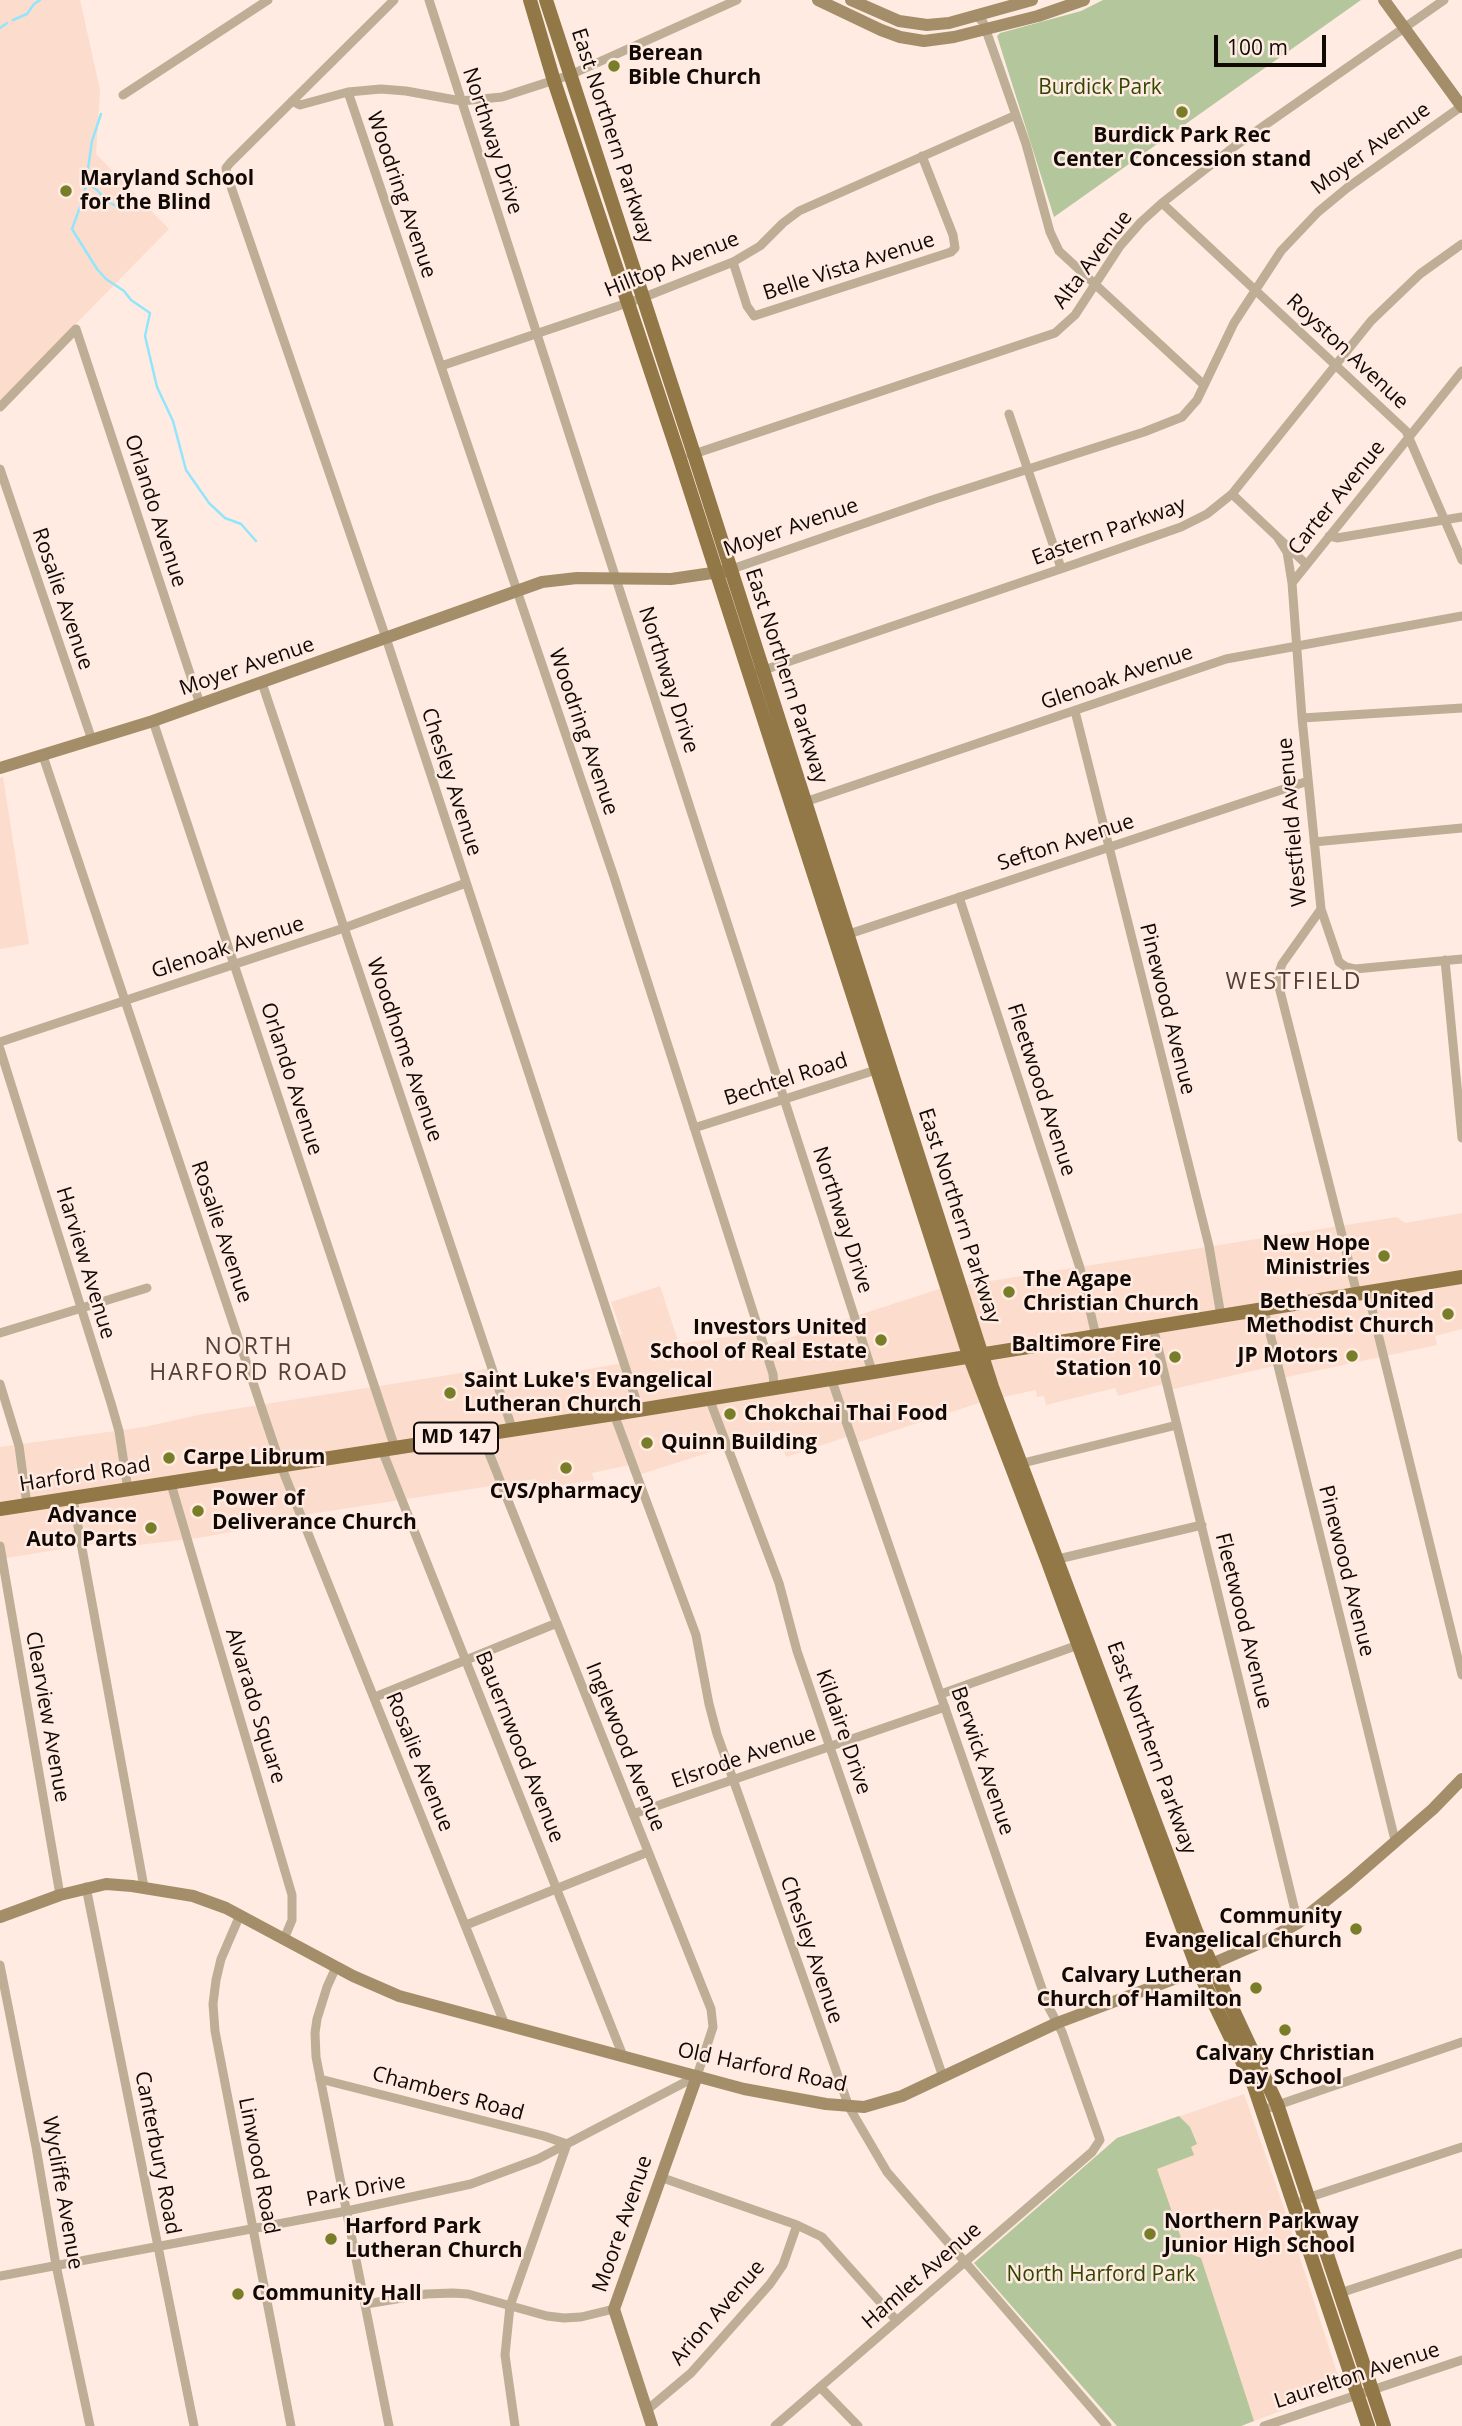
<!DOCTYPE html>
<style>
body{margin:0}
#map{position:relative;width:1462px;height:2426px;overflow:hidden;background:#ffebe1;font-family:"Open Sans",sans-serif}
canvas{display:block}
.scale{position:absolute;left:1214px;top:35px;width:112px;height:32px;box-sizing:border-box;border:4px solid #110906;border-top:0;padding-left:9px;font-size:21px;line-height:24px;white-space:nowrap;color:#110906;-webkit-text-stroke:5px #ffebe1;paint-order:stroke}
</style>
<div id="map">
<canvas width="1462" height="2426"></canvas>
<div class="scale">100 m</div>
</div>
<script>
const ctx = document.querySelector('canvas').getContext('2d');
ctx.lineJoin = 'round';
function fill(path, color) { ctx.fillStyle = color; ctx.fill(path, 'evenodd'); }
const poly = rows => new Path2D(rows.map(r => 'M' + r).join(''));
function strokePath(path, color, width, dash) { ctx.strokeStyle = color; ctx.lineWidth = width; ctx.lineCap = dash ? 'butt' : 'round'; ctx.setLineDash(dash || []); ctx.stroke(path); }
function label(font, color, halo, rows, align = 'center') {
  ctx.font = font + ' "Open Sans",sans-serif'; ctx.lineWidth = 5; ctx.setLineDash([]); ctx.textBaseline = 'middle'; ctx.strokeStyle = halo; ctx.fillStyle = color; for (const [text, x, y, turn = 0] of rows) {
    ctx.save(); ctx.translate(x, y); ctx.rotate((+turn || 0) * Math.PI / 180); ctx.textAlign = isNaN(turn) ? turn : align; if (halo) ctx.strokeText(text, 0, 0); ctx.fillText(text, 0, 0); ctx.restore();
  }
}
const built = poly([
 [0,0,80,0,100,90,96,154,169,229,0,401],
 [3,777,29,944,0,949,0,778],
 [1462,1213,1462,1329,1435,1336,1437,1345,1282,1378,1278,1365,1169,1390,1167,1383,1118,1396,1115,1388,1046,1405,1044,1396,1037,1397,1036,1390,985,1401,856,1443,852,1435,786,1457,777,1431,638,1475,634,1464,592,1473,594,1480,540,1489,535,1479,253,1523,254,1528,198,1538,121,1547,119,1540,0,1559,0,1447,144,1427,203,1414,492,1368,498,1385,623,1363,615,1337,622,1334,611,1302,660,1286,679,1344,759,1332,764,1346,939,1289,1397,1217,1405,1223],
 [1244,2094,1283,2205,1342,2388,1241,2426,1117,2426,974,2263,1117,2138]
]);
const green = poly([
 [1103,0,1361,0,1054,217,997,36,1000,33,1081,11],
 [1179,2116,1190,2127,1197,2144,1191,2147,1194,2155,1157,2169,1186,2252,1201,2258,1254,2421,1241,2426,1117,2426,974,2263,1117,2138]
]);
const stream = poly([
 [13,20,27,14,34,4,40,0],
 [0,28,7,23],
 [101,114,92,141,84,196,72,229,97,269,106,279,124,291,131,300,150,313,145,336,157,387,173,421,186,470,209,503,225,518,241,524,256,541],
 [88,184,97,190,107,201,116,206,124,208,139,207]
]);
const street = poly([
 [394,0,230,163,226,168,227,175,386,638,639,1409],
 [429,0,872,1371],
 [977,16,983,22,998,64,1026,144,1050,232,1059,251,1204,385],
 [348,92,614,877,773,1374,774,1387],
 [123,95,268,0],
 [292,101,300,105,348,92,381,89,406,91,461,101,502,97,570,75,737,0],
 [1162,203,1406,431,1462,560],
 [733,262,747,306,754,316,951,252,955,248,953,235,922,156],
 [441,366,642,298,733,262,760,246,783,223,799,211,1016,115],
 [0,407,76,329,200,704],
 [1009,414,1061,568],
 [691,455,1055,333,1075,315,1120,246,1141,222,1162,203,1235,146,1444,0],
 [0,469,92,740],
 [1232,494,1306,564],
 [1329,536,1337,538,1462,517],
 [1278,538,1287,552,1292,583,1302,718,1321,909,1282,964,1277,979,1357,1294],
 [729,570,935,499,1144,432,1182,417,1197,400,1234,323,1281,251,1318,212,1347,188,1462,106],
 [1292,583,1462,371],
 [758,672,1078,563,1181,527,1207,514,1232,494,1371,321,1420,274,1462,244],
 [262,683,512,1428],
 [1075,711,1209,1246,1221,1316],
 [1302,718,1462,708],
 [153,721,395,1448],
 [43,756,281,1466,505,2025],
 [802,803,1226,659,1462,616],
 [1314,842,1462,828],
 [959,897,1080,1268,1096,1336],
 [1321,909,1339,962,1346,967,1355,969,1462,959],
 [843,936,1308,781],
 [1445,960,1462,1138],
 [0,1042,344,928,466,883],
 [0,1049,111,1403,119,1431,128,1490],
 [694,1128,879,1069],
 [1368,1293,1462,1675],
 [1264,1309,1395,1840],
 [1153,1327,1298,1923],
 [0,1333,147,1288],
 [0,1384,19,1446,27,1505],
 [709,1398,779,1583,797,1651,943,2077],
 [614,1414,696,1635,709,1704,717,1734,849,2107,887,2172,1107,2426],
 [382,1450,623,2056],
 [1019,1464,1177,1425],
 [171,1484,292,1895,292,1920,284,1939],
 [73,1499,144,1887],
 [0,1546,60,1895],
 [1054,1560,1202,1525],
 [941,1694,1081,1644],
 [375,1697,557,1623],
 [633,1814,945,1707],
 [86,1887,194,2426],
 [240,1915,221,1959,216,1980,213,2004,215,2031,291,2426],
 [466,1925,648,1852],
 [0,1965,36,2147,56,2265,90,2426],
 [336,1967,327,1987,317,2019,315,2033,316,2057,389,2426],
 [320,2079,544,2136,567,2144,510,2306,505,2355,515,2426],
 [1263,2110,1462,2042],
 [660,2177,797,2225,822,2237,897,2321],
 [1304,2199,1462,2147],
 [0,2276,347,2211,471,2184,538,2159,697,2076,713,2027,711,2009,481,1433],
 [1340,2293,1462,2253],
 [366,2304,426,2294,453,2293,468,2294,547,2316,564,2318,581,2317,614,2309],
 [821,2388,858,2426],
 [647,2410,691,2373,770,2284,783,2265,797,2225],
 [775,2426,1092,2152,1100,2140,1062,2032,1048,2006,831,1378],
 [1264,2426,1462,2360]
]);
const secondary = poly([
 [818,0,881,30,900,37,924,41,954,37,1038,16,1084,0],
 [851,0,899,21,927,25,949,23,1032,0],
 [1384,0,1462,107],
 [0,768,153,721,542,582,577,578,671,579,726,571],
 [0,1917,60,1895,106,1884,132,1886,193,1896,226,1908,353,1976,399,1996,744,2089,826,2104,864,2107,902,2096,1057,2023,1198,1970,1267,1940,1298,1923,1349,1882,1433,1809,1462,1779],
 [652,2426,614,2309,697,2076]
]);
const primary = poly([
 [530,0,554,81,680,459,969,1355,1048,1562,1198,1970,1254,2086,1368,2426],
 [546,0,694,454,992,1387,1196,1931,1277,2104,1384,2426],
 [0,1509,614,1414,1462,1277]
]);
const markers = [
 [614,66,7,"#787d27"],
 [1182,112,7,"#787d27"],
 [66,191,7,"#787d27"],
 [1384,1256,7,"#787d27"],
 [1009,1292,7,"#787d27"],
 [1448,1314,7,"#787d27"],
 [881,1340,7,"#787d27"],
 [1352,1356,7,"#787d27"],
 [1175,1357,7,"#787d27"],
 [450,1393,7,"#787d27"],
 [730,1414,7,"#787d27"],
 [647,1443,7,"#787d27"],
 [169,1458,7,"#787d27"],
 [566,1468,7,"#787d27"],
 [198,1511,7,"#787d27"],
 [151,1528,7,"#787d27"],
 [1356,1929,7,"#787d27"],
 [1256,1988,7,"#787d27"],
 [1285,2030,7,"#787d27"],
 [1150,2234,7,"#787d27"],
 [331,2239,7,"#787d27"],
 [238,2294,7,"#787d27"]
];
const shields = [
 [456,1438,84]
];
const shieldNames = [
 ["MD 147",456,1438]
];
const poiNames = [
 ["Berean",628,54],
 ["Bible Church",628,78],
 ["Burdick Park Rec",1182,136,"center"],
 ["Center Concession stand",1182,160,"center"],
 ["Maryland School",80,179],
 ["for the Blind",80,203],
 ["New Hope",1370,1244,"right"],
 ["Ministries",1370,1268,"right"],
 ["The Agape",1023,1280],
 ["Christian Church",1023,1304],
 ["Bethesda United",1434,1302,"right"],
 ["Methodist Church",1434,1326,"right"],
 ["Investors United",867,1328,"right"],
 ["School of Real Estate",867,1352,"right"],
 ["Baltimore Fire",1161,1345,"right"],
 ["Station 10",1161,1369,"right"],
 ["JP Motors",1338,1356,"right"],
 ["Saint Luke's Evangelical",464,1381],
 ["Lutheran Church",464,1405],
 ["Chokchai Thai Food",744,1414],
 ["Quinn Building",661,1443],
 ["Carpe Librum",183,1458],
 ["CVS/pharmacy",566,1492,"center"],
 ["Power of",212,1499],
 ["Deliverance Church",212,1523],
 ["Advance",137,1516,"right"],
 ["Auto Parts",137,1540,"right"],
 ["Community",1342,1917,"right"],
 ["Evangelical Church",1342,1941,"right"],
 ["Calvary Lutheran",1242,1976,"right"],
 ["Church of Hamilton",1242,2000,"right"],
 ["Calvary Christian",1285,2054,"center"],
 ["Day School",1285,2078,"center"],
 ["Northern Parkway",1164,2222],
 ["Junior High School",1164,2246],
 ["Harford Park",345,2227],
 ["Lutheran Church",345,2251],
 ["Community Hall",252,2294]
];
const parkNames = [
 ["Burdick Park",1100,88],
 ["North Harford Park",1101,2275]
];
const streetNames = [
 ["East Northern Parkway",612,136,72],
 ["Northway Drive",492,141,72],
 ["Moyer Avenue",1371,149,-36],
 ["Woodring Avenue",401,195,71],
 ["Alta Avenue",1093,260,-53],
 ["Hilltop Avenue",672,265,-22],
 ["Belle Vista Avenue",849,267,-18],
 ["Royston Avenue",1347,352,43],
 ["Carter Avenue",1337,498,-51],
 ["Orlando Avenue",155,511,72],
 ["Moyer Avenue",791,528,-19],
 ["Eastern Parkway",1109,532,-20],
 ["Rosalie Avenue",62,599,71],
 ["Moyer Avenue",247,667,-19],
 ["East Northern Parkway",786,676,72],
 ["Glenoak Avenue",1117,678,-19],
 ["Northway Drive",668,680,72],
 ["Woodring Avenue",583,732,71],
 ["Chesley Avenue",451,782,72],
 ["Westfield Avenue",1293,822,-95],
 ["Sefton Avenue",1066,843,-18],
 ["Glenoak Avenue",228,948,-18],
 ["Pinewood Avenue",1167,1009,76],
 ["Woodhome Avenue",404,1050,71],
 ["Orlando Avenue",291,1079,72],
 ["Bechtel Road",786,1080,-18],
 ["Fleetwood Avenue",1041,1090,72],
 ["East Northern Parkway",959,1216,72],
 ["Northway Drive",842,1220,72],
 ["Rosalie Avenue",221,1232,71],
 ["Harview Avenue",85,1263,73],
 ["Harford Road",85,1475,-9],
 ["Pinewood Avenue",1346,1571,76],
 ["Fleetwood Avenue",1243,1621,76],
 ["Alvarado Square",255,1706,73],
 ["Clearview Avenue",47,1717,80],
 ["Kildaire Drive",843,1732,71],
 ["Bauernwood Avenue",519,1747,68],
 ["Inglewood Avenue",625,1747,68],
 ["East Northern Parkway",1151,1748,70],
 ["Elsrode Avenue",744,1758,-19],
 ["Berwick Avenue",982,1761,71],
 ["Rosalie Avenue",419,1762,68],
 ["Chesley Avenue",811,1950,71],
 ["Old Harford Road",762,2068,12],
 ["Chambers Road",448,2094,15],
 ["Canterbury Road",157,2153,79],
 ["Linwood Road",258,2166,79],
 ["Park Drive",356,2191,-11],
 ["Wycliffe Avenue",62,2193,80],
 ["Moore Avenue",623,2224,-71],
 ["Hamlet Avenue",922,2276,-41],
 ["Arion Avenue",718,2313,-49],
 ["Laurelton Avenue",1357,2376,-18]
];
const neighbourhoodNames = [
 ["WESTFIELD",1294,982],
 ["NORTH",249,1347],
 ["HARFORD ROAD",249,1373]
];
fill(built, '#fcdccc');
fill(green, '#b4c69b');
strokePath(stream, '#92e6fb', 2.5);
strokePath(street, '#bdae95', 9);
strokePath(secondary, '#a48e69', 12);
strokePath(primary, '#927747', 14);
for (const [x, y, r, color] of markers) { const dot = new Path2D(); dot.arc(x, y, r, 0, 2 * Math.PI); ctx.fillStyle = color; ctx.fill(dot); strokePath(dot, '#ffebe1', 2.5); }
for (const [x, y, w] of shields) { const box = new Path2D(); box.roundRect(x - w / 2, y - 15.5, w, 31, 5); ctx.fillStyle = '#ffebe1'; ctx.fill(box); strokePath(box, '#110906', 2); }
label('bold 19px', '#110906', null, shieldNames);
label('bold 21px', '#110906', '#ffebe1', poiNames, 'left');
label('21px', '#324600', '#ffebe1', parkNames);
label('21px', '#110906', '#ffebe1', streetNames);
ctx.letterSpacing = '2px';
label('23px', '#534036', '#ffebe1', neighbourhoodNames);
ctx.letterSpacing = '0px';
</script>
